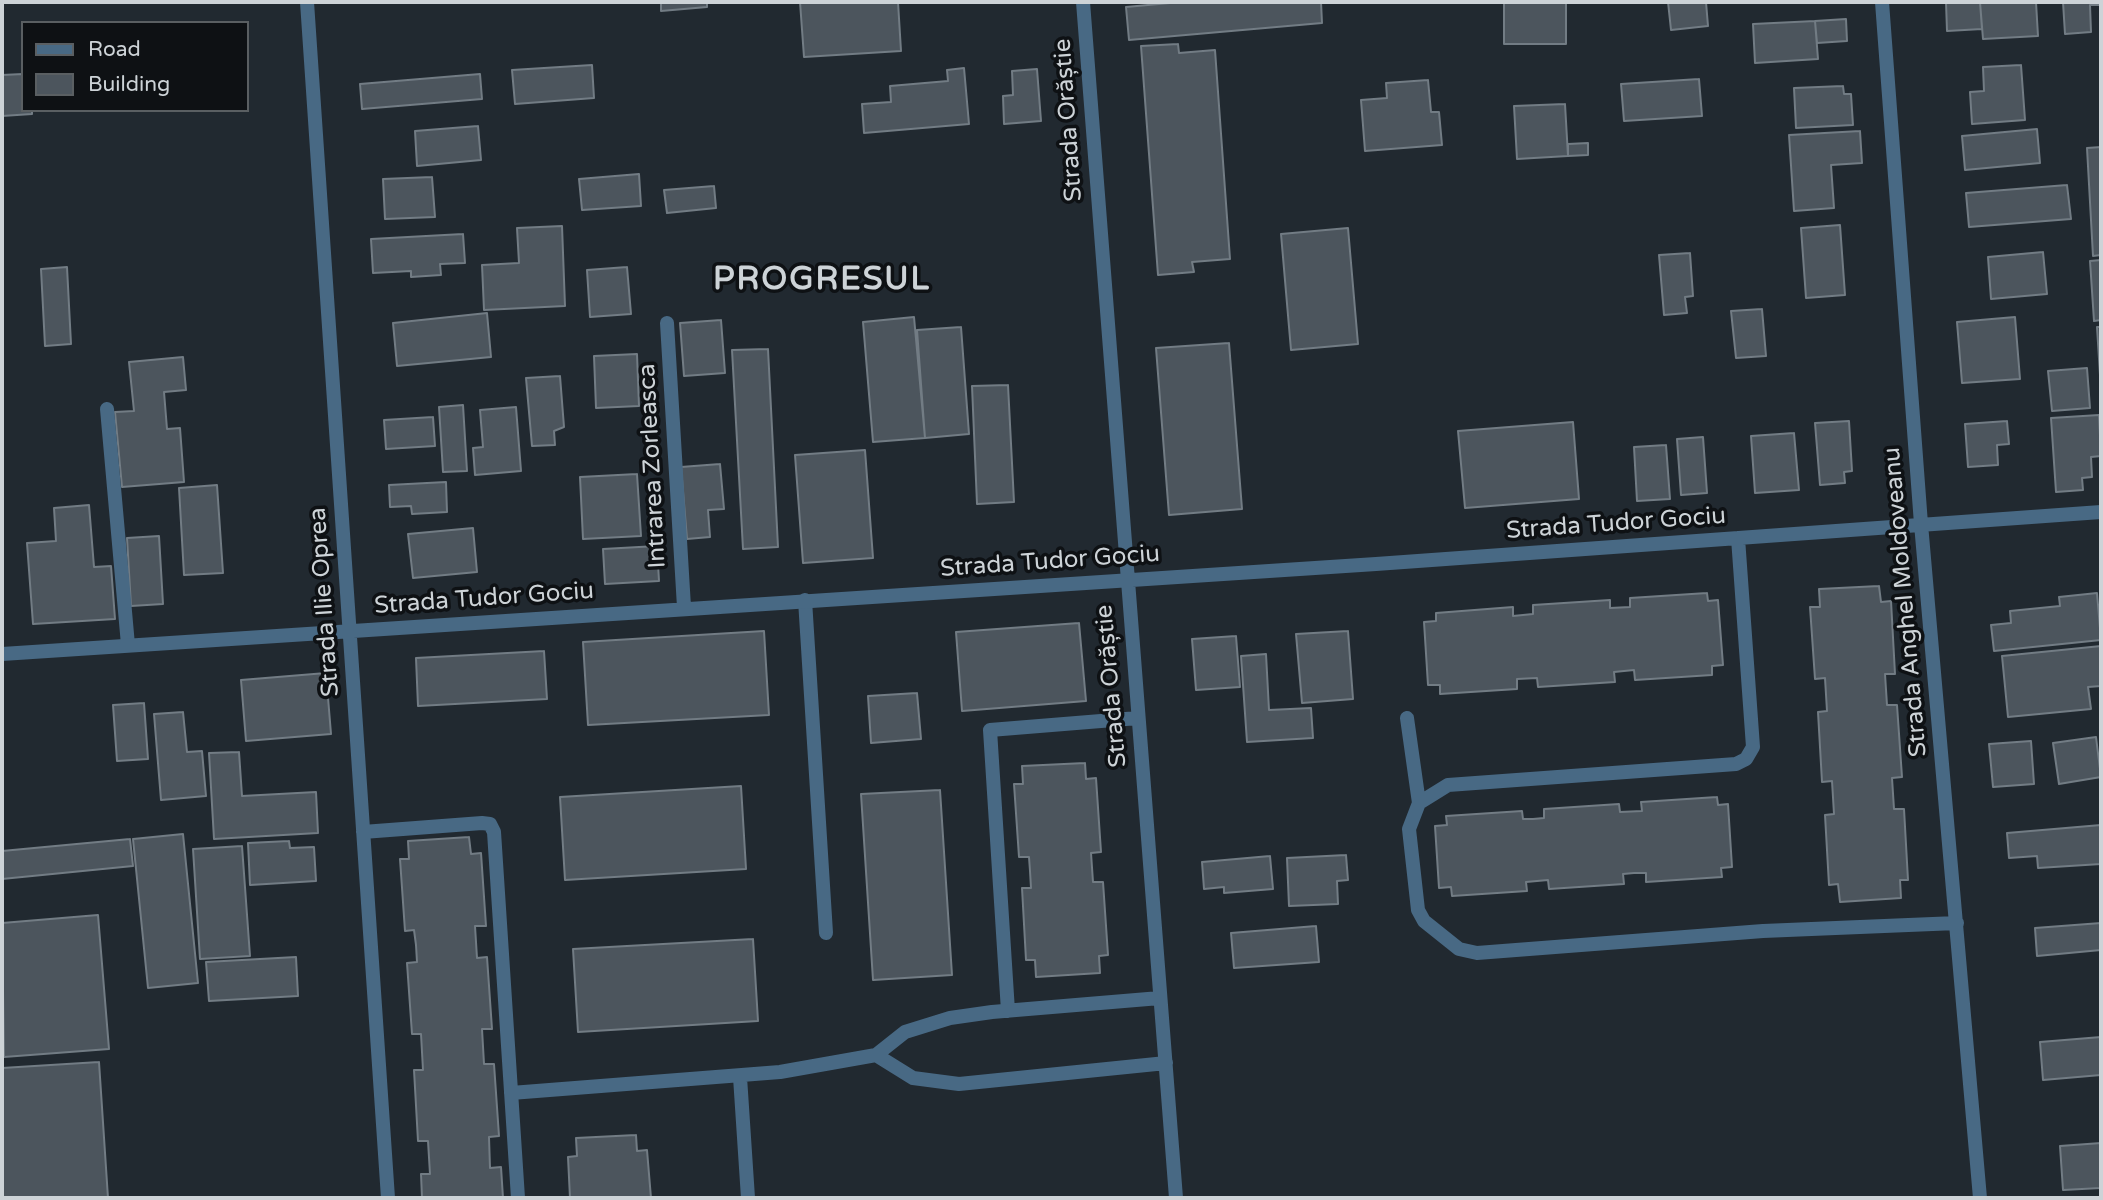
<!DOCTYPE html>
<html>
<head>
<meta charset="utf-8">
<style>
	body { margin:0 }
	#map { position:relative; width:2103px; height:1200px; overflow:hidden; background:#212930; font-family:"Varela Round",sans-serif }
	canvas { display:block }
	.frame { position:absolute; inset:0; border:4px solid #cdd3d7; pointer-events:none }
	.legend { position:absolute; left:21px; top:21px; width:228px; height:91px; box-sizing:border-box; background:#0e1114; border:2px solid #5a5f62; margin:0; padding:9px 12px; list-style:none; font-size:21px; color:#cdd3d7 }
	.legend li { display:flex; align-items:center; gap:14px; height:35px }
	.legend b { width:35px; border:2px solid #5a5f62 }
</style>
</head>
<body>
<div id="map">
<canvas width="2103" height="1200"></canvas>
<div class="frame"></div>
<ul class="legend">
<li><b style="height:9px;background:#486984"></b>Road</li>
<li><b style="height:19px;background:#4c555d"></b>Building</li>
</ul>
</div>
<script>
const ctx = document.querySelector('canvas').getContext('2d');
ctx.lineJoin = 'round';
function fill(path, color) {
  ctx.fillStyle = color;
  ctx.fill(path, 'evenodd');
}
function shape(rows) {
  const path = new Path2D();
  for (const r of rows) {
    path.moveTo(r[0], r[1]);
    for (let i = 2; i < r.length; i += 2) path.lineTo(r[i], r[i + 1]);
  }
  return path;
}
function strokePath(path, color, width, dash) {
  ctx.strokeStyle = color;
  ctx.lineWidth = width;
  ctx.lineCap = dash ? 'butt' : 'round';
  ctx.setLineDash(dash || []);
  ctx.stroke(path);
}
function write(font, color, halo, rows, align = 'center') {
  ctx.font = font + ' "Varela Round",sans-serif';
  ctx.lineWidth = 7;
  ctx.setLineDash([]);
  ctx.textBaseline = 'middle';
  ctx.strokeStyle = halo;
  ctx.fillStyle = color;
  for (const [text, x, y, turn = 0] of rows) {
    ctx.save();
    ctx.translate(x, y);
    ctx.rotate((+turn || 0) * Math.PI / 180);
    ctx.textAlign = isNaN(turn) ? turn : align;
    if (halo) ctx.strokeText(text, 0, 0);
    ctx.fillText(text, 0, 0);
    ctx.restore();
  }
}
const building = shape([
	[661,2,707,2,707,7,661,11,661,2],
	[800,2,898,2,901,51,804,57,800,2],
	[1181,2,1321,2,1322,23,1129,40,1126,7,1181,2],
	[1504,2,1566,2,1566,44,1504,44,1504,2],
	[1668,2,1706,2,1708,26,1671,30,1668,2],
	[1946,2,1980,2,1982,29,1947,31,1946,2],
	[1980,2,2036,2,2038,36,1983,39,1980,2],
	[2063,2,2101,2,2101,5,2090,5,2091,32,2065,34,2063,2],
	[1846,19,1847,41,1817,43,1815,21,1846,19],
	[1815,21,1818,59,1755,63,1753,24,1815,21],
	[1178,44,1179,53,1215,50,1230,259,1192,262,1194,272,1158,275,1141,46,1178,44],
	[592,65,594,98,515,104,512,70,592,65],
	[2021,65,2025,120,1972,124,1970,92,1984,91,1983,67,2021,65],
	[964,68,969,124,864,133,862,104,891,102,890,86,948,81,947,70,964,68],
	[1037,69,1041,121,1004,124,1003,96,1013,95,1012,71,1037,69],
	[23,74,23,110,32,110,32,114,2,116,2,75,23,74],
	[480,74,482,99,362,109,360,84,480,74],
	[1699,79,1702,116,1624,121,1621,84,1699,79],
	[1428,80,1431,112,1439,112,1442,145,1365,151,1361,100,1387,98,1386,83,1428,80],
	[1843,86,1844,94,1851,94,1853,125,1796,128,1794,88,1843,86],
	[1565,104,1568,156,1517,159,1514,106,1565,104],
	[478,126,481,160,417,166,415,131,478,126],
	[2037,129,2040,163,1965,170,1962,136,2037,129],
	[1860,131,1862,163,1831,165,1834,208,1794,211,1789,135,1860,131],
	[1588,143,1588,155,1568,156,1568,144,1588,143],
	[2101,147,2101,255,2093,256,2087,148,2101,147],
	[639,174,641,206,582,210,579,179,639,174],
	[432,177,435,217,385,219,383,179,432,177],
	[2067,185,2071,219,1969,227,1966,193,2067,185],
	[714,186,716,208,667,213,664,190,714,186],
	[1840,225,1845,295,1806,298,1801,228,1840,225],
	[562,226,565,306,484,310,482,265,519,263,517,228,562,226],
	[1348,228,1358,344,1291,350,1281,234,1348,228],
	[463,234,465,263,440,264,441,275,411,277,411,271,373,273,371,239,463,234],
	[2043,252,2047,294,1991,299,1988,257,2043,252],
	[1690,253,1693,296,1685,297,1687,313,1664,315,1659,255,1690,253],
	[2101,260,2101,320,2094,321,2090,261,2101,260],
	[67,267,71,344,45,346,41,269,67,267],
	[627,267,631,314,590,317,587,270,627,267],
	[1762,309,1766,356,1736,358,1731,311,1762,309],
	[487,313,491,357,397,366,393,323,487,313],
	[914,317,925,438,873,442,863,322,914,317],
	[2015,317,2020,379,1962,383,1957,322,2015,317],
	[721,320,725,373,684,376,680,323,721,320],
	[961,327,969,434,925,438,917,330,961,327],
	[2097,327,2101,327,2101,391,2097,327],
	[1229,343,1242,509,1169,515,1156,348,1229,343],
	[768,349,778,547,743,549,732,350,768,349],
	[637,354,639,406,596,408,594,356,637,354],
	[183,357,186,390,164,392,167,429,180,428,184,482,122,487,115,412,134,411,129,362,183,357],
	[2087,368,2090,408,2052,411,2048,371,2087,368],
	[560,376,564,427,554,431,555,445,532,446,526,378,560,376],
	[1008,385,1014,502,977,504,972,386,1008,385],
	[463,405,467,471,443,472,439,407,463,405],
	[516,407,521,471,475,475,473,448,483,447,480,410,516,407],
	[2099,415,2101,456,2091,457,2092,477,2082,478,2083,490,2056,492,2051,418,2099,415],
	[433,417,435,446,386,449,384,420,433,417],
	[1849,421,1852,471,1844,472,1845,483,1820,485,1815,423,1849,421],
	[2007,421,2009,444,1997,445,1998,465,1968,467,1965,424,2007,421],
	[1573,422,1579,499,1465,508,1458,431,1573,422],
	[1794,433,1799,490,1755,493,1751,436,1794,433],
	[1703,437,1707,493,1681,495,1677,439,1703,437],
	[1666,445,1670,499,1637,501,1634,447,1666,445],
	[865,450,873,558,803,563,795,455,865,450],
	[720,464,724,509,708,510,710,537,687,539,681,467,720,464],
	[637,474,641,536,583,539,580,477,637,474],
	[446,482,447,512,412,514,411,506,390,507,389,485,446,482],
	[217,485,223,573,184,575,179,488,217,485],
	[89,505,94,567,111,566,115,619,33,624,27,543,56,541,54,508,89,505],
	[473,528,477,572,413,578,408,534,473,528],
	[159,536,163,604,131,606,127,538,159,536],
	[657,546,659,581,605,584,603,549,657,546],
	[1879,586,1881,602,1891,601,1895,674,1885,674,1887,705,1897,705,1902,777,1892,778,1894,809,1904,809,1908,880,1900,880,1901,898,1840,902,1838,884,1829,885,1825,815,1834,814,1832,781,1822,782,1818,712,1827,711,1825,678,1815,679,1810,607,1820,607,1819,589,1879,586],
	[1707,593,1708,601,1718,600,1723,665,1712,666,1712,675,1635,680,1634,670,1614,672,1615,682,1538,687,1537,678,1517,679,1517,689,1440,694,1440,685,1428,685,1424,622,1436,621,1436,613,1513,607,1513,616,1533,614,1533,605,1610,600,1610,608,1630,607,1630,598,1707,593],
	[2097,593,2101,640,1994,651,1991,625,2011,623,2010,611,2060,606,2059,597,2097,593],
	[1079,623,1086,701,962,711,956,632,1079,623],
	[764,631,769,715,588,725,583,642,764,631],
	[1348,631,1353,699,1302,703,1296,634,1348,631],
	[1236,636,1240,687,1196,690,1192,639,1236,636],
	[2101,646,2101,686,2088,687,2091,709,2008,717,2002,656,2101,646],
	[544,651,547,699,418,706,416,658,544,651],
	[1266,654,1269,710,1311,708,1313,738,1247,742,1241,656,1266,654],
	[326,673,331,734,246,741,241,680,326,673],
	[917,693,921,739,871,743,868,696,917,693],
	[144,703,148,759,117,761,113,705,144,703],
	[183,712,187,752,202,751,206,796,161,800,154,714,183,712],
	[2096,737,2101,777,2059,784,2053,743,2096,737],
	[2031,741,2034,784,1993,787,1989,744,2031,741],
	[239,752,242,796,316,792,318,833,214,839,209,753,239,752],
	[1085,763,1086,779,1096,778,1101,852,1091,853,1093,882,1103,882,1108,955,1099,956,1100,973,1036,977,1035,960,1026,960,1022,888,1031,888,1030,871,1029,857,1019,857,1014,784,1023,784,1022,766,1085,763],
	[741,786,746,869,565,880,560,797,741,786],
	[940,790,952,975,873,980,861,794,940,790],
	[1717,797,1718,805,1728,804,1732,867,1721,868,1722,877,1646,882,1646,873,1634,873,1623,874,1624,884,1549,889,1548,880,1526,882,1527,891,1452,896,1451,887,1439,888,1435,826,1447,825,1446,816,1522,811,1523,819,1533,819,1544,818,1544,809,1619,804,1620,812,1642,811,1641,802,1717,797],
	[2101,825,2101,864,2038,868,2037,856,2009,858,2007,833,2101,825],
	[183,834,198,983,148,988,133,839,183,834],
	[469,837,471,854,481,853,486,926,475,926,477,958,487,957,492,1029,482,1029,484,1064,494,1064,499,1136,489,1137,490,1168,501,1167,503,1198,422,1198,421,1174,430,1174,428,1141,418,1141,414,1070,423,1070,421,1034,412,1034,407,963,417,962,416,945,414,930,405,931,400,859,409,859,408,841,469,837],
	[130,839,133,866,2,879,2,851,130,839],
	[289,841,290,848,314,847,316,881,250,885,248,843,289,841],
	[242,846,250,956,200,959,193,849,242,846],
	[1346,855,1348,880,1337,881,1338,904,1289,906,1287,858,1346,855],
	[1270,856,1273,889,1224,893,1224,887,1204,889,1202,862,1270,856],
	[98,915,109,1049,4,1057,2,923,98,915],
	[2101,923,2101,950,2037,956,2035,928,2101,923],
	[1316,926,1319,962,1234,968,1231,933,1316,926],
	[753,939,758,1021,578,1032,573,949,753,939],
	[296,957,298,996,209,1001,206,962,296,957],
	[2101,1037,2101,1075,2043,1080,2040,1042,2101,1037],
	[99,1062,108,1198,2,1198,2,1068,99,1062],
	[636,1135,637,1151,647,1150,651,1198,570,1198,568,1157,577,1156,576,1138,636,1135],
	[2101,1143,2101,1188,2063,1190,2060,1146,2101,1143]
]);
fill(building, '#4c555d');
strokePath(building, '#727c84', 2);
strokePath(shape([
	[107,409,128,645],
	[805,600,826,933]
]), '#486984', 14);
strokePath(shape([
	[307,2,388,1198],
	[1083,2,1176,1198],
	[1882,2,1921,524,1980,1198],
	[667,323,684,607],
	[1738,538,1753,747,1746,759,1736,764,1448,785,1419,803,1409,829,1418,910,1424,921,1459,949,1477,953,1763,931,1957,923],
	[2,654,1376,564,2101,512],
	[1407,718,1419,803],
	[363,832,482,823,490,824,494,832,518,1198],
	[1008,1011,990,730,1138,718],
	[876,1055,913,1078,959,1084,1166,1063],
	[740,1077,748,1198],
	[511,1093,780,1072,876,1055,905,1032,950,1018,992,1012,1160,998]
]), '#486984', 14);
write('24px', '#cdd3d7', '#0e1114', [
	["Strada Orăștie",1069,120,-94],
	["Intrarea Zorleasca",653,466,-93],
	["Strada Tudor Gociu",1616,524,-4],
	["Strada Tudor Gociu",1050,562,-4],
	["Strada Tudor Gociu",484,599,-4],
	["Strada Ilie Oprea",325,602,-94],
	["Strada Anghel Moldoveanu",1906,602,-95],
	["Strada Orăștie",1112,686,-95]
]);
ctx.letterSpacing = '2px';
write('bold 32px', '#cdd3d7', '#0e1114', [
	["PROGRESUL",822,281]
]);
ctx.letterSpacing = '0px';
</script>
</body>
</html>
